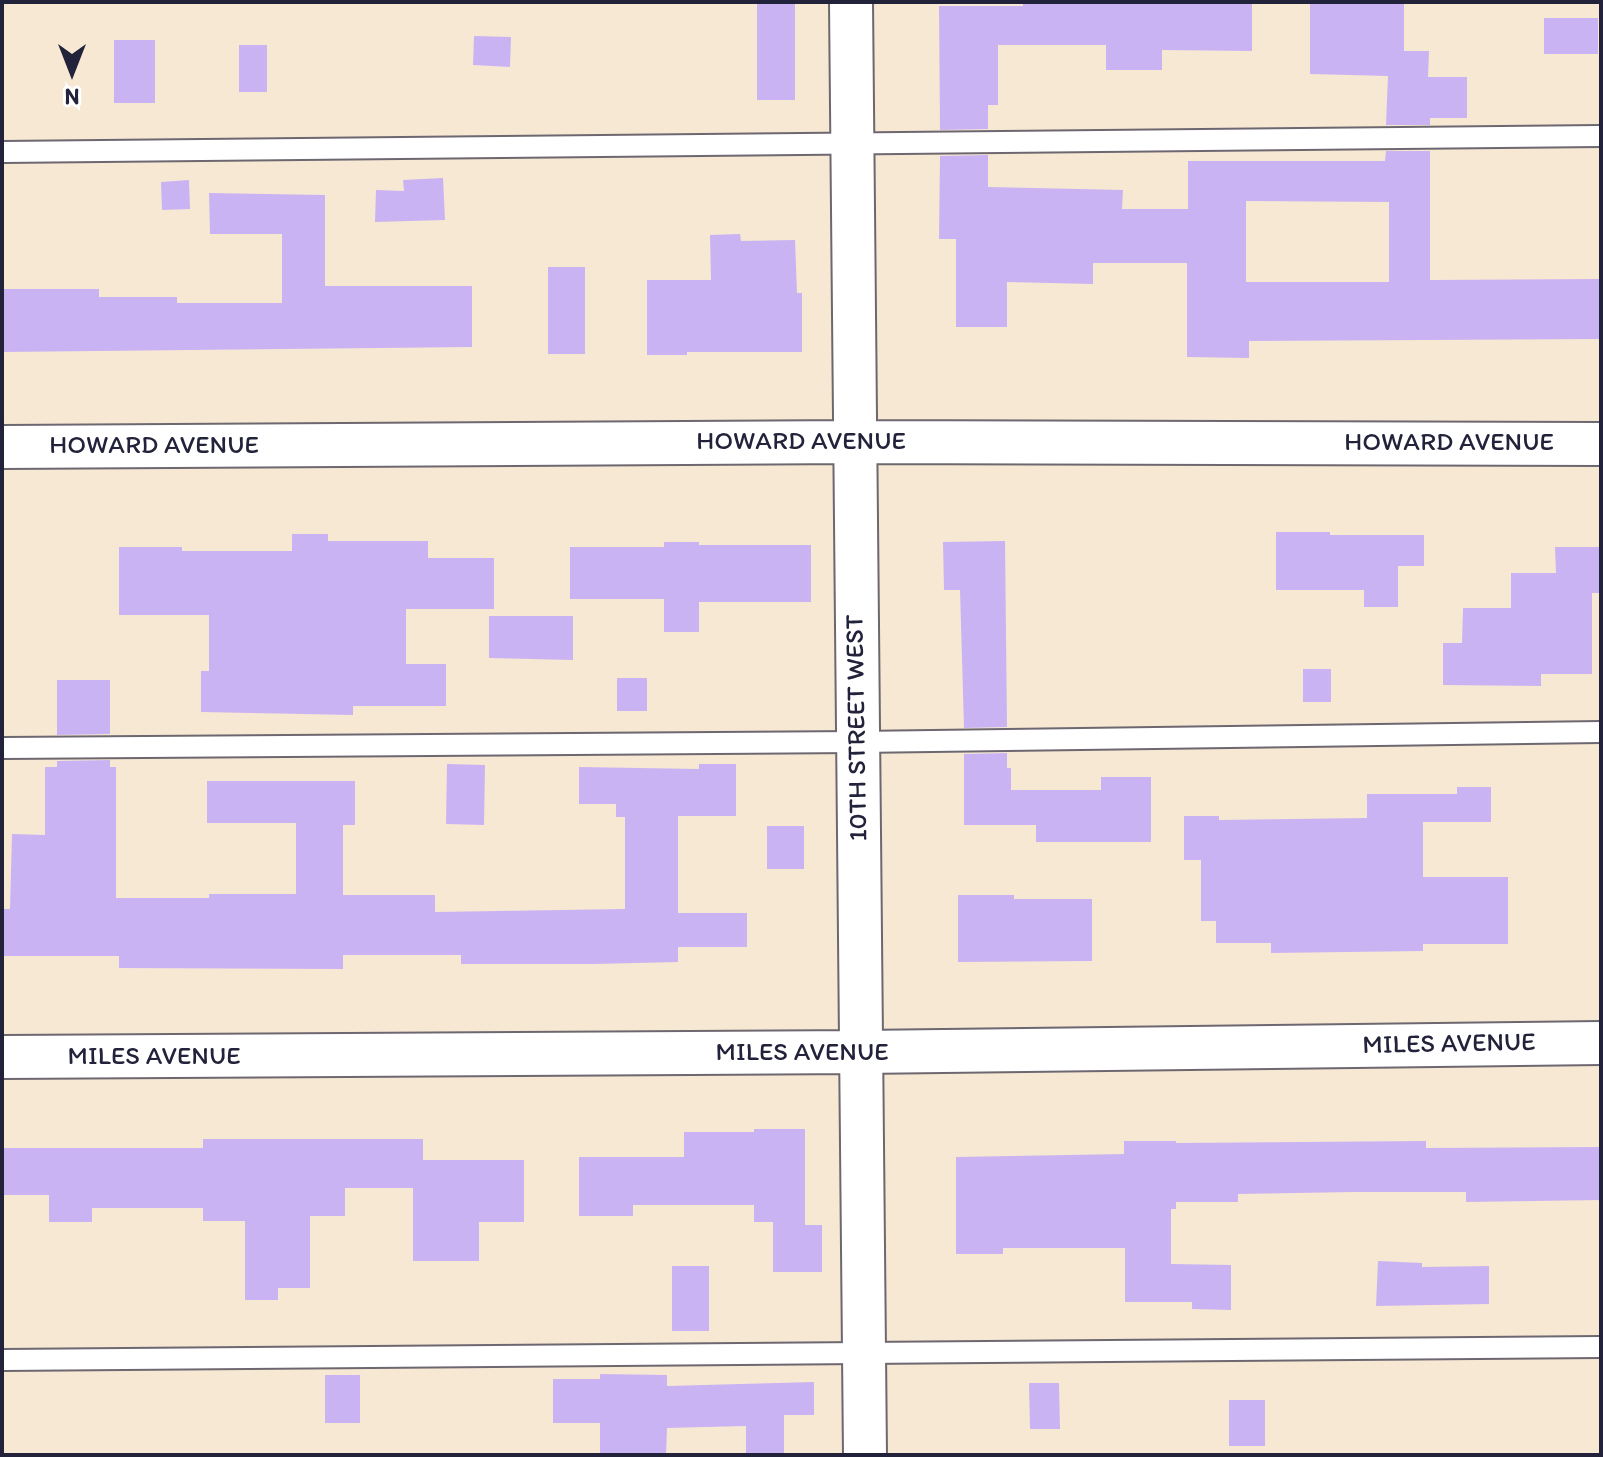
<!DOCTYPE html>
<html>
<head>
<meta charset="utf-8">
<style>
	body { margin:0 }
	#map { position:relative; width:1603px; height:1457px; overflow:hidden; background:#f7e8d3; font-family:Itim,sans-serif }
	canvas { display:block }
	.frame { position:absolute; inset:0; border:4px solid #22223b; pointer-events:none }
	.north { position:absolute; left:32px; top:32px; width:80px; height:80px; -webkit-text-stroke:6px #fff; paint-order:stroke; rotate:180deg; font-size:22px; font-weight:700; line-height:32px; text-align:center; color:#22223b }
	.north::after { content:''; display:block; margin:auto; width:28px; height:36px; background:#22223b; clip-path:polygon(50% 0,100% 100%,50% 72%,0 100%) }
</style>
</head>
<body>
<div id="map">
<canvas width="1603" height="1457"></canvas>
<div class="frame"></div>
<div class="north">N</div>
</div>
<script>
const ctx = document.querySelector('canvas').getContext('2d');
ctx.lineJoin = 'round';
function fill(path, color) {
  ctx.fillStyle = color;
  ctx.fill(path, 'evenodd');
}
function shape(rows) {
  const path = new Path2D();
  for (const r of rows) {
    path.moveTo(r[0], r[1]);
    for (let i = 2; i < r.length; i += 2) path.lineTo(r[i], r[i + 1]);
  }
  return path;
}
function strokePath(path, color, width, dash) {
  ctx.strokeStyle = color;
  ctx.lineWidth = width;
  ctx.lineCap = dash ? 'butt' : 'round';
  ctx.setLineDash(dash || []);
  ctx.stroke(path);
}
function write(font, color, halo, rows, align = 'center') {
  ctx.font = font + ' Itim,sans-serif';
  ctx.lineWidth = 7;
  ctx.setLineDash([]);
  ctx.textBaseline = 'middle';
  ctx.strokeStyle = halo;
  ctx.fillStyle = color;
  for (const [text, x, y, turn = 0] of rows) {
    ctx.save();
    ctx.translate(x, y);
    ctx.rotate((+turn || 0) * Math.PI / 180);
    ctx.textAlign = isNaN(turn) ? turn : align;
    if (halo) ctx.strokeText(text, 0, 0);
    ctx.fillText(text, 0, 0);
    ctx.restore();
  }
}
fill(shape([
	[757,2,795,2,795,100,757,100],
	[1023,2,1252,2,1252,51,1162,50,1162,70,1106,70,1106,45,998,45,998,105,988,105,988,129,940,130,939,6,1023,6],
	[1310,2,1404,2,1404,51,1429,51,1428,77,1467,77,1467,118,1430,118,1430,125,1386,125,1388,76,1310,74],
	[1544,18,1598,18,1598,54,1544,54],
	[474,36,511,37,510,67,473,65],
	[114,40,155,40,155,103,114,103],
	[239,45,267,45,267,92,239,92],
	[1386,151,1430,151,1430,280,1601,279,1601,339,1249,341,1249,358,1187,357,1187,263,1093,263,1093,284,1007,282,1007,327,956,327,956,239,939,239,940,156,988,155,988,187,1123,190,1122,209,1188,209,1188,161,1385,161],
	[1246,201,1389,202,1389,282,1246,282],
	[443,178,445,220,375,222,376,190,404,191,403,180],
	[189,180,190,209,162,210,161,182],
	[209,193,325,195,325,286,472,286,472,347,2,352,2,289,99,289,99,297,177,297,177,303,282,303,282,234,210,234],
	[740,234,741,241,795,240,797,293,802,293,802,352,687,352,687,355,647,355,647,280,711,280,710,235],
	[548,267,585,267,585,354,548,354],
	[1276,532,1330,532,1330,535,1424,535,1424,566,1398,566,1398,607,1364,607,1364,590,1276,590],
	[292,534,328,534,328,541,428,541,428,558,494,558,494,609,406,609,406,664,446,664,446,706,353,706,353,715,201,712,201,671,209,671,209,615,119,615,119,547,182,547,182,551,292,551],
	[1005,541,1007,727,964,728,960,590,944,590,943,542],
	[664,542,699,542,699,545,811,545,811,602,699,602,699,632,664,632,664,599,570,599,570,547,664,547],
	[1555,547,1601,547,1601,593,1592,593,1592,674,1541,674,1541,686,1443,685,1443,643,1462,643,1463,608,1511,608,1511,573,1556,573],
	[489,616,573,616,573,660,489,658],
	[1303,669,1331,669,1331,702,1303,702],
	[617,678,647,678,647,711,617,711],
	[57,680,110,680,110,734,57,735],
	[1007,753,1007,768,1011,768,1011,790,1101,790,1101,777,1151,777,1151,842,1036,842,1036,825,964,825,964,754],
	[110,760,110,767,116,767,116,898,209,898,209,894,296,894,296,823,207,823,207,781,355,781,355,825,343,825,343,895,435,895,435,912,625,909,625,817,616,817,616,804,579,804,579,767,699,769,699,764,736,764,736,816,678,816,678,913,747,913,747,947,678,947,678,962,594,964,461,964,461,955,343,955,343,969,119,968,119,956,2,956,2,909,10,909,12,834,45,835,45,767,57,767,57,761],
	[447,764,485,765,484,825,446,824],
	[1457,787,1491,787,1491,822,1423,822,1423,877,1508,877,1508,944,1423,944,1423,951,1271,953,1271,943,1216,943,1216,921,1201,921,1201,860,1184,860,1184,816,1219,816,1219,820,1367,818,1367,794,1457,794],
	[767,826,804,826,804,869,767,869],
	[958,895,1014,895,1014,899,1092,899,1092,961,958,962],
	[754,1129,805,1129,805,1225,822,1225,822,1272,773,1272,773,1222,754,1222,754,1205,633,1205,633,1216,579,1216,579,1157,684,1157,684,1132,754,1132],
	[203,1139,423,1139,423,1160,524,1160,524,1222,479,1222,479,1261,413,1261,413,1188,345,1188,345,1216,310,1216,310,1288,278,1288,278,1300,245,1300,245,1221,203,1221,203,1208,92,1208,92,1222,49,1222,49,1195,2,1195,2,1148,203,1148],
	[1124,1141,1176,1141,1176,1143,1426,1141,1426,1148,1601,1147,1601,1200,1466,1202,1466,1192,1354,1192,1238,1194,1238,1202,1176,1202,1176,1209,1171,1209,1171,1264,1231,1265,1231,1310,1192,1309,1192,1302,1125,1302,1125,1248,1003,1248,1003,1254,956,1254,956,1157,1124,1154],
	[1378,1261,1422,1263,1422,1267,1489,1266,1489,1304,1376,1306],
	[672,1266,709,1266,709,1331,672,1331],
	[600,1374,667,1375,667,1386,814,1382,814,1415,784,1415,784,1455,746,1455,746,1426,667,1428,666,1455,600,1455,600,1423,553,1423,553,1379,600,1379],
	[325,1375,360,1375,360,1423,325,1423],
	[1029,1383,1059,1383,1060,1429,1030,1429],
	[1229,1400,1265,1400,1265,1446,1229,1446]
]), '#cab3f3');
const service = shape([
	[2,152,1601,136],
	[2,748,858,742,1601,732],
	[2,1360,1601,1347]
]);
const minor = shape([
	[851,2,865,1455],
	[2,447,855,442,1601,444],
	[2,1057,861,1052,1601,1043]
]);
strokePath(service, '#6d6770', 24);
strokePath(minor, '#6d6770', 46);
strokePath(service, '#fff', 20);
strokePath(minor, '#fff', 42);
write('26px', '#22223b', '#fff', [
	["HOWARD AVENUE",801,442],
	["HOWARD AVENUE",1449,443],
	["HOWARD AVENUE",154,446],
	["10TH STREET WEST",858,728,-91],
	["MILES AVENUE",1449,1045,-1],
	["MILES AVENUE",802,1053],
	["MILES AVENUE",154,1057]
]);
</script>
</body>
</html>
